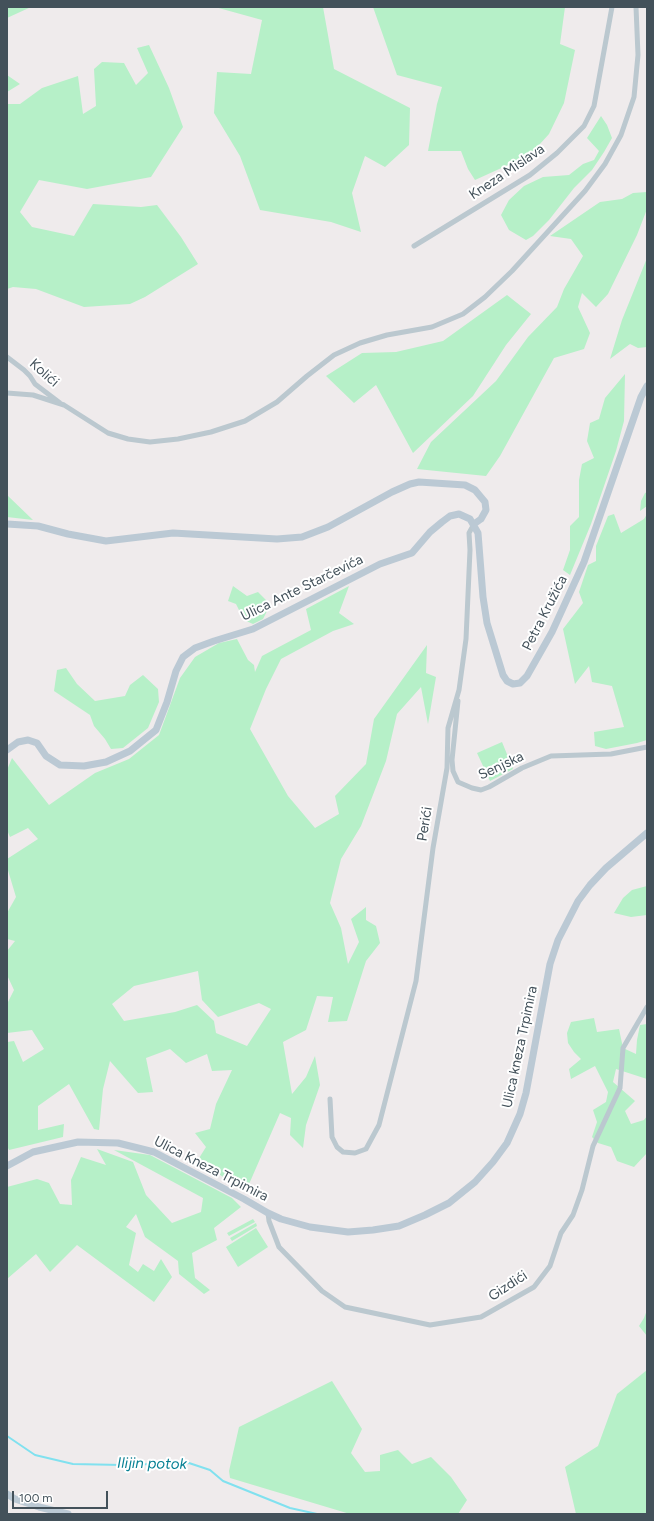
<!DOCTYPE html>
<html>
<head>
<meta charset="utf-8">
<style>
	body { margin:0 }
	#map { position:relative; width:654px; height:1521px; overflow:hidden; background:#efebec; font-family:Figtree,sans-serif }
	canvas { display:block }
	.frame { position:absolute; inset:0; border:8px solid #43515a; pointer-events:none }
	.scale { position:absolute; left:12px; top:1491px; width:96px; height:18px; box-sizing:border-box; border:2px solid #43515a; border-top:0; padding-left:5px; font-size:12px; line-height:14px; white-space:nowrap; color:#43515a; -webkit-text-stroke:3px #fff; paint-order:stroke }
</style>
</head>
<body>
<div id="map">
<canvas width="654" height="1521"></canvas>
<div class="frame"></div>
<div class="scale">100 m</div>
</div>
<script>
const ctx = document.querySelector('canvas').getContext('2d');
ctx.lineJoin = 'round';
function fill(path, color) {
  ctx.fillStyle = color;
  ctx.fill(path, 'evenodd');
}
function shape(rows) {
  const path = new Path2D();
  for (const r of rows) {
    path.moveTo(r[0], r[1]);
    for (let i = 2; i < r.length; i += 2) path.lineTo(r[i], r[i + 1]);
  }
  return path;
}
function strokePath(path, color, width, dash) {
  ctx.strokeStyle = color;
  ctx.lineWidth = width;
  ctx.lineCap = dash ? 'butt' : 'round';
  ctx.setLineDash(dash || []);
  ctx.stroke(path);
}
function write(font, color, halo, rows, align = 'center') {
  ctx.font = font + ' Figtree,sans-serif';
  ctx.lineWidth = 4;
  ctx.setLineDash([]);
  ctx.textBaseline = 'middle';
  ctx.strokeStyle = halo;
  ctx.fillStyle = color;
  for (const [text, x, y, turn = 0] of rows) {
    ctx.save();
    ctx.translate(x, y);
    ctx.rotate((+turn || 0) * Math.PI / 180);
    ctx.textAlign = isNaN(turn) ? turn : align;
    if (halo) ctx.strokeText(text, 0, 0);
    ctx.fillText(text, 0, 0);
    ctx.restore();
  }
}
fill(shape([
	[7,7,31,7,7,18],
	[215,7,323,7,334,69,410,108,409,145,385,167,365,156,352,193,361,232,331,222,260,210,240,156,214,113,217,72,251,74,262,20],
	[373,7,565,7,560,44,575,50,564,103,549,134,530,155,475,180,468,169,461,151,428,151,437,104,442,87,397,75],
	[149,45,169,88,183,127,151,177,87,189,39,180,20,212,32,227,74,236,93,204,141,207,157,205,181,237,198,264,145,297,130,304,84,307,36,289,13,287,7,289,7,104,20,104,42,88,78,76,83,114,96,106,94,69,102,62,124,63,136,85,148,73,137,48],
	[7,75,20,84,7,92],
	[601,116,607,125,612,138,604,152,592,170,574,188,549,220,533,236,526,240,509,230,501,215,509,200,524,186,543,177,569,175,583,164,594,160,599,151,587,138],
	[647,192,647,209,637,235,608,294,596,307,582,293,578,307,590,333,584,349,554,358,500,456,486,476,417,469,431,442,496,381,528,337,557,307,564,289,583,256,571,239,550,236,600,202,622,199,633,193],
	[647,258,647,347,638,348,630,344,610,359,622,320],
	[507,295,531,314,506,345,473,396,413,453,376,385,354,403,326,376,362,353,396,352,443,341],
	[625,374,624,421,616,451,591,524,570,575,563,570,570,550,570,526,579,517,579,480,582,464,594,458,587,441,590,423,599,419,605,398],
	[647,492,647,506,640,511,641,501,645,493],
	[7,495,33,520,7,517],
	[614,514,621,533,644,519,647,514,647,740,637,743,606,749,595,746,594,732,624,727,612,686,592,682,589,666,575,684,563,629,583,603,579,592,588,565,596,561,596,546,608,516],
	[233,586,247,596,258,592,267,601,268,609,263,619,253,624,244,620,236,604,228,601],
	[349,586,339,613,354,624,333,631,281,659,266,689,250,729,288,796,315,828,339,814,335,796,366,764,374,719,427,645,426,673,436,677,428,724,421,687,397,714,386,761,361,826,341,859,330,903,341,928,348,964,359,942,351,919,366,907,366,920,376,926,380,943,366,961,347,1021,328,1022,333,997,317,996,306,1030,283,1042,292,1094,306,1077,315,1056,320,1085,306,1125,303,1148,290,1135,291,1118,280,1113,246,1191,212,1170,196,1163,206,1147,195,1133,210,1129,216,1104,232,1070,212,1071,207,1054,186,1063,170,1049,146,1058,153,1092,138,1093,110,1061,103,1089,99,1130,94,1129,69,1084,38,1106,38,1130,64,1124,63,1137,9,1150,7,1146,7,1042,14,1041,23,1062,44,1049,32,1030,7,1033,7,1004,14,990,7,975,7,951,15,941,7,939,7,913,16,897,7,867,7,859,38,839,28,828,10,837,7,830,7,770,12,758,49,805,95,773,129,759,159,735,180,678,195,657,219,643,237,639,248,660,254,665,255,672,262,656,311,630,306,609],
	[198,971,202,1000,218,1017,259,1003,271,1009,247,1046,216,1033,214,1021,197,1005,175,1012,124,1021,112,1004,134,986],
	[66,668,77,684,95,701,125,696,130,685,143,675,158,689,159,702,148,728,123,748,111,749,105,739,94,726,90,715,54,691,57,670],
	[502,742,513,769,490,781,477,753],
	[647,886,647,915,631,917,614,913,623,898,632,890],
	[594,1018,597,1032,619,1029,623,1048,636,1054,637,1040,640,1025,647,1024,647,1079,616,1069,613,1082,635,1101,625,1111,631,1124,644,1120,647,1116,647,1153,634,1167,617,1161,611,1147,598,1143,592,1137,597,1122,593,1110,606,1102,608,1092,595,1066,571,1079,569,1069,581,1059,574,1052,568,1043,567,1033,571,1022],
	[97,1149,133,1162,146,1195,172,1223,201,1212,203,1198,114,1150,150,1155,232,1198,241,1207,214,1228,217,1240,192,1253,195,1278,210,1290,204,1294,179,1274,178,1261,145,1237,136,1214,126,1227,136,1233,129,1265,138,1272,143,1264,154,1271,161,1259,172,1277,154,1302,77,1245,50,1272,36,1254,7,1279,7,1187,37,1179,49,1183,60,1204,72,1205,71,1180,81,1157,106,1165],
	[253,1219,255,1222,229,1236,227,1233],
	[256,1223,257,1226,232,1241,230,1238],
	[256,1228,268,1247,238,1267,226,1247],
	[647,1310,647,1336,639,1326,644,1318],
	[647,1370,647,1514,576,1514,565,1467,598,1446,617,1394],
	[332,1381,362,1429,351,1453,365,1472,380,1471,380,1455,398,1450,412,1464,431,1457,451,1477,467,1500,458,1514,350,1514,230,1478,229,1471,239,1427]
]), '#b6f0c8');
strokePath(shape([
	[7,1436,35,1455,73,1464,122,1465,189,1463,210,1470,223,1481,290,1508,317,1514]
]), '#81e1ef', 2);
strokePath(shape([
	[414,246,530,175,557,153,584,126,594,106,612,7],
	[7,357,24,370,30,376,35,384,60,403],
	[7,393,33,395,64,405,108,433,128,439,150,442,178,439,211,432,245,421,277,402,307,376,334,355,360,343,387,335,432,327,463,314,485,297,512,271,585,191,605,164,621,135,634,97,638,55,636,7],
	[458,701,452,760,453,771,458,782,472,788,481,790,489,787,522,768,551,756,611,754,647,747],
	[330,1099,332,1137,337,1147,343,1152,355,1153,366,1149,379,1125,416,981,433,848,447,768,448,728,459,690,466,639,470,550,469,533,474,524],
	[268,1213,269,1221,279,1247,322,1291,345,1307,430,1325,481,1317,534,1287,550,1266,561,1233,573,1215,582,1190,593,1146,620,1088,623,1048,647,1007]
]), '#bbc8cf', 5);
strokePath(shape([
	[7,524,38,526,68,534,106,541,173,533,277,539,302,537,328,527,392,492,410,484,419,482,465,485,475,490,485,502,486,510,481,519,474,524],
	[7,750,18,742,28,740,37,743,46,756,60,765,84,766,106,762,130,751,156,730,167,702,176,671,183,657,195,648,214,641,253,629,380,564,412,553,430,532,442,522,450,516,459,514,470,519,478,533,483,597,487,623,503,675,507,681,513,684,520,683,527,676,552,632,584,562,641,397,647,386],
	[7,1166,33,1152,78,1142,118,1143,154,1152,244,1199,268,1213,281,1219,310,1227,348,1232,373,1230,399,1226,425,1215,449,1203,475,1182,493,1162,507,1143,520,1114,526,1093,550,964,558,940,578,901,590,885,606,868,647,833],
	[7,1494,15,1499,39,1507,68,1514]
]), '#bbc9d4', 7);
write('14px', '#43515a', '#fff', [
	["Kneza Mislava",507,172,-34],
	["Kolići",44,373,42],
	["Ulica Ante Starčevića",302,588,-26],
	["Petra Kružića",545,613,-63],
	["Senjska",501,766,-25],
	["Perići",425,824,-81],
	["Ulica kneza Trpimira",520,1047,-78],
	["Ulica Kneza Trpimira",211,1169,27],
	["Gizdići",508,1286,-33]
]);
write('italic 15px', '#078194', '#fff', [
	["Ilijin potok",152,1464,1]
]);
</script>
</body>
</html>
